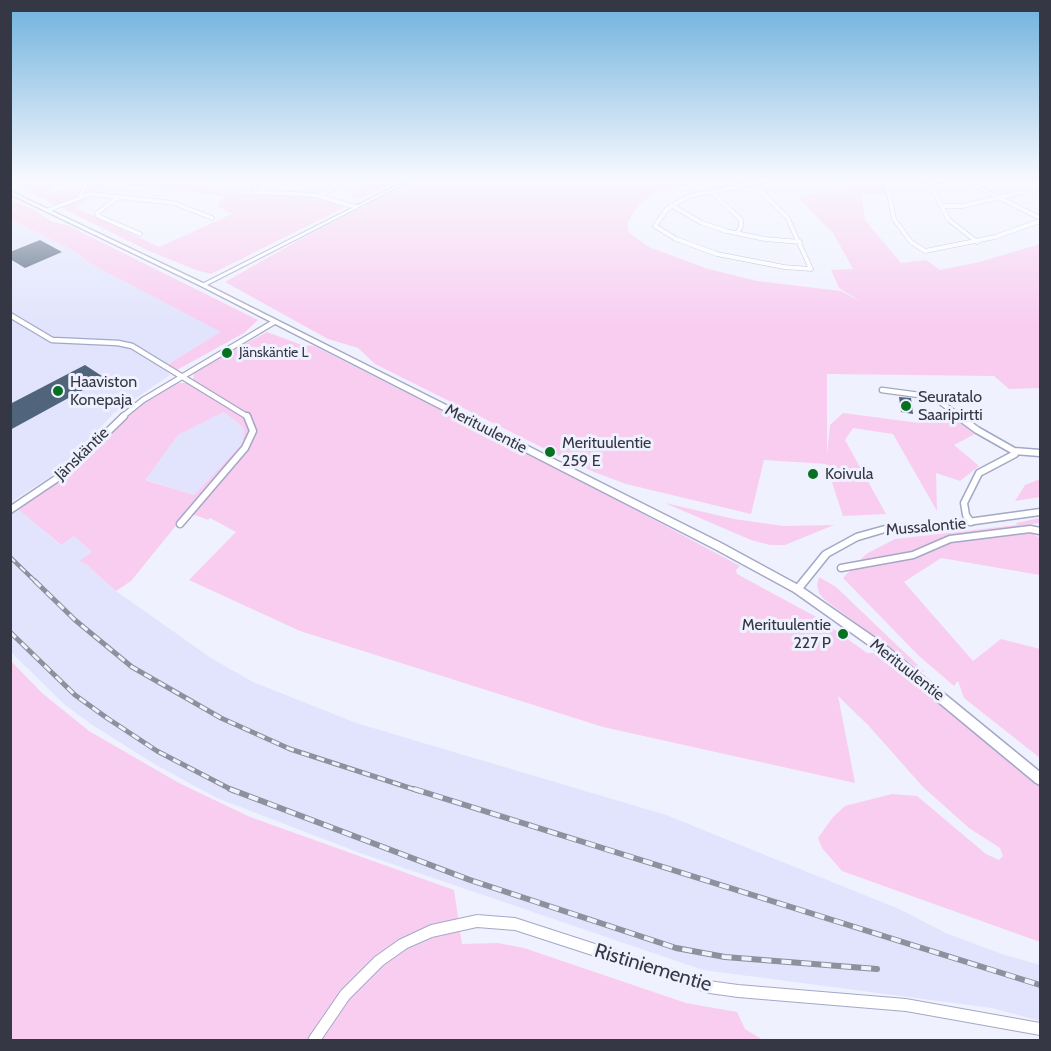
<!DOCTYPE html>
<html>
<head>
<meta charset="utf-8">
<style>
	body { margin:0 }
	#map { position:relative; width:1051px; height:1051px; overflow:hidden; background:#eff1fe; font-family:Cabin,sans-serif }
	canvas { display:block }
	.frame { position:absolute; inset:0; border:12px solid #353744; pointer-events:none }
</style>
</head>
<body>
<div id="map">
<canvas width="1051" height="1051"></canvas>
<div class="frame"></div>
</div>
<script>
const ctx = document.querySelector('canvas').getContext('2d');
ctx.lineJoin = 'round';
function fill(path, color) {
  ctx.fillStyle = color;
  ctx.fill(path, 'evenodd');
}
function shape(rows) {
  const path = new Path2D();
  for (const r of rows) {
    path.moveTo(r[0], r[1]);
    for (let i = 2; i < r.length; i += 2) path.lineTo(r[i], r[i + 1]);
  }
  return path;
}
function strokePath(path, color, width, dash) {
  ctx.strokeStyle = color;
  ctx.lineWidth = width;
  ctx.lineCap = dash ? 'butt' : 'round';
  ctx.setLineDash(dash || []);
  ctx.stroke(path);
}
function write(font, color, halo, rows, align = 'center') {
  ctx.font = font + ' Cabin,sans-serif';
  ctx.lineWidth = 6;
  ctx.setLineDash([]);
  ctx.textBaseline = 'middle';
  ctx.strokeStyle = halo;
  ctx.fillStyle = color;
  for (const [text, x, y, turn = 0] of rows) {
    ctx.save();
    ctx.translate(x, y);
    ctx.rotate((+turn || 0) * Math.PI / 180);
    ctx.textAlign = isNaN(turn) ? turn : align;
    if (halo) ctx.strokeText(text, 0, 0);
    ctx.fillText(text, 0, 0);
    ctx.restore();
  }
}
fill(shape([
	[10,220,72,250,93,265,222,332,162,367,170,375,114,413,59,471,11,502,60,545,74,536,92,552,80,561,86,564,116,591,211,658,253,682,356,723,666,815,899,909,948,934,1005,955,1040,965,1040,1021,992,1008,703,970,360,853,217,798,156,765,94,726,65,705,11,652],
	[224,412,243,427,244,434,242,444,194,495,144,479,178,435]
]), '#e1e4fc');
fill(shape([
	[10,179,58,179,50,191,89,185,96,179,172,179,202,183,205,186,238,193,314,197,345,207,211,274,196,270,149,251,11,183],
	[109,183,224,196,217,206,232,214,159,247,77,208],
	[377,179,400,179,357,201,352,197,352,191],
	[417,179,676,179,691,184,653,194,639,205,628,221,628,232,649,247,705,268,757,281,841,291,862,302,839,288,831,270,853,269,833,233,797,197,850,186,854,179,884,179,887,196,861,193,865,220,901,263,926,260,940,270,979,262,1040,244,1040,388,1009,389,994,376,827,374,827,454,830,425,843,413,919,423,950,414,975,434,954,445,979,466,960,481,936,473,937,511,893,434,853,428,845,440,886,514,843,516,826,464,764,460,751,514,626,484,594,472,551,452,375,364,358,348,328,339,225,282,299,240],
	[10,199,38,212,52,222,67,225,258,320,244,333,177,370,168,364,221,332,93,265,72,250,11,220],
	[267,332,302,345,314,346,593,487,740,566,736,570,737,574,820,619,867,653,875,653,891,663,1040,785,1040,942,842,871,822,848,818,838,833,817,845,806,892,794,917,796,986,854,999,860,1003,856,1000,848,969,828,923,787,868,725,838,696,855,783,603,727,300,631,189,580,236,532,210,518,208,520,187,512,131,581,116,591,86,564,79,561,92,552,74,536,61,545,18,509,68,475,138,406,175,383,187,383,193,379,195,371],
	[224,412,243,427,244,434,242,444,194,495,145,480,178,435],
	[1040,479,1040,497,1015,501,1025,485],
	[665,503,734,519,783,526,834,525,785,545,770,545,751,540],
	[1040,518,1040,523,1019,526,1040,538,1040,575,941,558,904,582,973,661,1001,639,1040,649,1040,758,964,698,958,681,954,686,919,656,843,578,866,554,895,539,1017,525,1016,523],
	[819,577,836,587,925,672,921,671,825,600,819,593,817,585],
	[12,662,42,693,89,731,179,783,250,817,454,890,462,944,498,943,524,948,686,1003,737,1012,745,1029,763,1040,11,1040]
]), '#f9cdf0');
fill(shape([
	[40,240,62,252,25,268,10,259,10,252],
	[85,365,105,378,10,430,10,404],
	[899,397,911,398,913,414,901,412]
]), '#50647b');
const minorFar2 = shape([
	[257,179,259,180,254,189,256,192,314,195,356,207],
	[309,179,314,180],
	[715,179,738,185],
	[886,179,894,219,911,242,925,251,995,237,1040,221],
	[911,179,941,181,960,179],
	[962,179,1040,218],
	[929,181,948,219,977,242],
	[754,185,787,217,811,269,784,267,717,254,676,239,655,226,667,209,689,196,777,179],
	[711,191,741,220,741,227,737,233],
	[320,196,345,179],
	[119,197,97,213,98,216,140,234],
	[80,198,90,194,174,203,212,218],
	[671,205,702,223,726,231,765,239,800,242],
	[942,206,962,206,1023,192],
	[48,210,80,198,87,179]
]);
const minorFar1 = shape([
	[10,315,52,340,118,343,132,346,248,417],
	[882,390,934,397,960,417],
	[122,417,143,400,274,322]
]);
const minor = shape([
	[958,416,977,430,1014,451,1015,454,979,473,964,503,966,515,971,522],
	[1014,451,1040,453],
	[10,510,65,473,124,416],
	[180,524,245,448,253,431,247,416],
	[841,568,913,555,950,539,1030,529,1040,531]
]);
const tertiary = shape([
	[409,179,414,179,205,286,200,285,409,179],
	[477,915,515,918,709,981,738,985,906,999,1040,1023,1040,1035,906,1011,738,997,709,993,515,930,477,927,432,937,407,948,383,965,349,999,321,1040,308,1040,310,1036,341,991,375,957,399,940,431,925,477,915]
]);
const secondary = shape([
	[1040,509,1040,515,946,528,885,532,858,540,829,556,800,592,797,593,794,592,793,589,823,552,856,534,885,526,946,522,1040,509]
]);
const primary = shape([
	[10,191,205,284,721,543,800,586,881,642,1040,772,1040,785,1036,783,873,648,794,592,715,549,201,286,10,194,10,191]
]);
strokePath(minorFar2, '#a4a8c7', 5);
strokePath(minorFar1, '#a4a8c7', 7);
strokePath(minor, '#a4a8c7', 9);
strokePath(tertiary, '#a4a8c7', 2);
strokePath(secondary, '#a4a8c7', 3);
strokePath(primary, '#a4a8c7', 3);
strokePath(minorFar2, '#fff', 4);
strokePath(minorFar1, '#fff', 4.5);
strokePath(minor, '#fff', 6);
fill(tertiary, '#fff');
fill(secondary, '#fff');
fill(primary, '#fff');
const railFar2 = shape([
	[10,557,37,583]
]);
const railFar1 = shape([
	[35,581,75,620,132,667,221,718,290,749,419,791],
	[10,632,75,695,107,718,157,751,234,791]
]);
const rail = shape([
	[230,789,470,880,676,948,725,957,877,969],
	[414,789,1040,985]
]);
strokePath(railFar2, '#8e909d', 4.5);
strokePath(railFar1, '#8e909d', 5);
strokePath(rail, '#8e909d', 6);
strokePath(railFar2, '#eff1fe', 2, [7]);
strokePath(railFar1, '#eff1fe', 3, [8]);
strokePath(rail, '#eff1fe', 4, [10]);
const sky = ctx.createLinearGradient(0, 0, 0, 326);
sky.addColorStop(0, '#6eb1dd');
sky.addColorStop(0.55, '#f8f9ff');
sky.addColorStop(1, '#f8f9ff00');
ctx.fillStyle = sky;
ctx.fillRect(0, 0, 1051, 326);
for (const [x, y, r, color] of [
	[227,353,6,"#067123"],
	[58,391,6,"#067123"],
	[906,406,6,"#067123"],
	[550,452,6,"#067123"],
	[813,474,6,"#067123"],
	[843,634,6,"#067123"]
]) {
  const dot = new Path2D();
  dot.arc(x, y, r, 0, 2 * Math.PI);
  ctx.fillStyle = color;
  ctx.fill(dot);
  strokePath(dot, '#eff1fe', 2);
}
write('14px', '#353744', '#eff1fe', [
	["Jänskäntie L",239,353]
], 'left');
write('16px', '#353744', '#eff1fe', [
	["Haaviston",70,382],
	["Konepaja",70,400],
	["Seuratalo",918,397],
	["Saaripirtti",918,415],
	["Merituulentie",562,443],
	["259 E",562,461],
	["Koivula",825,474],
	["Merituulentie",831,625,"right"],
	["227 P",831,643,"right"]
], 'left');
write('16px', '#353744', '#eff1fe', [
	["Merituulentie",486,429,27],
	["Jänskäntie",82,454,-44],
	["Mussalontie",926,527,-5],
	["Merituulentie",907,670,38]
]);
write('20px', '#353744', '#eff1fe', [
	["Ristiniementie",653,968,17]
]);
</script>
</body>
</html>
